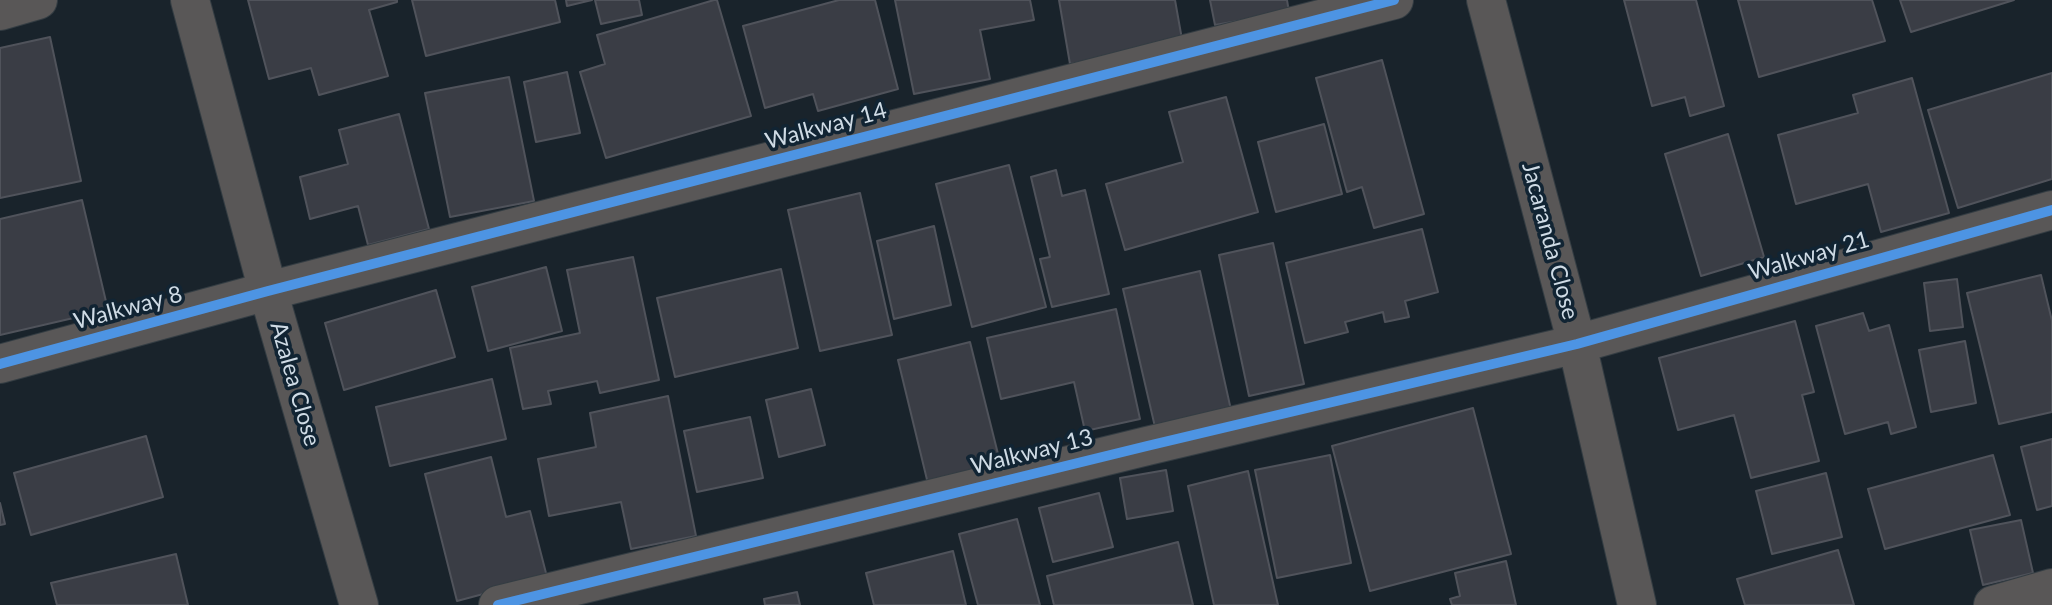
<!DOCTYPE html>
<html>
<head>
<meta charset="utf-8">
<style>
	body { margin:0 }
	canvas { display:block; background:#19232b }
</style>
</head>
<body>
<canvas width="2052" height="605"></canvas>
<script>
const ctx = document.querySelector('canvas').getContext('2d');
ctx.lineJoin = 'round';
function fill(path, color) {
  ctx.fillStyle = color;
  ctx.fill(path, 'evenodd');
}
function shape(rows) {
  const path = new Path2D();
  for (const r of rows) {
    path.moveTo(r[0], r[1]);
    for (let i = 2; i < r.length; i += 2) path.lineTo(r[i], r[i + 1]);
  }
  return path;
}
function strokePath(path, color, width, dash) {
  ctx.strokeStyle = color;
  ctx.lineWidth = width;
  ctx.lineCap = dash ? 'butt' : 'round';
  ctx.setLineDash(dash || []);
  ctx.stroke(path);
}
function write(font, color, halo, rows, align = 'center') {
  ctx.font = font + ' Lato,sans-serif';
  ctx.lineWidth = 7;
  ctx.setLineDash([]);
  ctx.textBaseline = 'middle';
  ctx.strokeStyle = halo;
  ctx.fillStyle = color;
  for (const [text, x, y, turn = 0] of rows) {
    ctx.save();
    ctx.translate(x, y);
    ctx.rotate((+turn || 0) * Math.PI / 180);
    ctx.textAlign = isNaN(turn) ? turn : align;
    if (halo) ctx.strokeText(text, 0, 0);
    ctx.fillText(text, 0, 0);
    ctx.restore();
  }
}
const building = shape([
	[248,0,397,0,397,2,369,10,388,76,319,95,311,68,269,79,248,0],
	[412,0,555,0,560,22,426,56,412,0],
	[566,0,592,0,567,6,566,0],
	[595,0,639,0,642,15,601,24,595,0],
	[714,0,717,0,751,116,606,158,580,72,605,64,597,35,714,0],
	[839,0,875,0,898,89,818,111,813,94,765,108,743,26,839,0],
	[895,0,1030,0,1034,20,980,30,990,79,914,94,895,0],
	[1059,0,1175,0,1183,45,1070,64,1059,0],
	[1210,0,1287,0,1289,12,1215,25,1210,0],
	[1624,0,1696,0,1724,106,1690,116,1685,97,1652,106,1624,0],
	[1738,0,1872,0,1885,41,1759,77,1738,0],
	[1900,0,2014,0,1911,32,1900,0],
	[50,37,81,181,0,198,0,48,50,37],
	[1382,60,1424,214,1374,228,1362,187,1347,192,1316,78,1382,60],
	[567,72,580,133,536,142,524,82,567,72],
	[2052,73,2052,179,1958,208,1928,110,2052,73],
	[509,77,534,201,450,217,425,93,509,77],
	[1912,78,1949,213,1881,232,1868,184,1796,204,1778,135,1858,113,1853,95,1912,78],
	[1226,97,1258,212,1125,250,1106,184,1183,162,1169,112,1226,97],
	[399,114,429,229,368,245,358,206,310,219,300,177,348,164,339,130,399,114],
	[1324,124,1342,194,1276,212,1258,142,1324,124],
	[1728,134,1764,257,1701,276,1665,154,1728,134],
	[1009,165,1046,307,972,327,936,184,1009,165],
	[1056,170,1062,196,1085,190,1109,294,1052,307,1040,259,1050,257,1031,177,1056,170],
	[860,193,892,335,820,351,788,210,860,193],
	[82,200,108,310,0,335,0,219,82,200],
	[934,226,951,305,894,319,877,241,934,226],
	[1422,229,1438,292,1405,301,1409,317,1385,322,1383,312,1345,322,1348,332,1305,343,1286,263,1422,229],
	[1273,243,1304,384,1249,396,1219,255,1273,243],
	[633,257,659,380,600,393,597,381,548,391,551,404,523,409,510,348,580,333,567,270,633,257],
	[546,267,562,331,488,351,472,287,546,267],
	[781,269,798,348,675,377,657,298,781,269],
	[1200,271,1231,410,1155,427,1123,289,1200,271],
	[2041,275,2052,321,2052,412,1999,424,1967,293,2041,275],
	[1957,279,1963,327,1930,331,1924,283,1957,279],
	[436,290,455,357,344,390,325,323,436,290],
	[1116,309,1140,419,1085,431,1074,382,1001,399,987,338,1116,309],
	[1863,313,1869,331,1889,325,1916,427,1891,434,1888,422,1845,434,1816,326,1863,313],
	[1795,321,1814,392,1802,395,1819,461,1751,478,1734,415,1678,430,1659,358,1795,321],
	[1965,341,1976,403,1931,412,1919,350,1965,341],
	[970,342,1002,470,929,488,898,360,970,342],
	[492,379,506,439,390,466,376,407,492,379],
	[811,389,825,445,779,457,766,400,811,389],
	[668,396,696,536,631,549,621,502,549,516,538,459,596,447,590,413,668,396],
	[1473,408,1511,554,1370,591,1332,446,1473,408],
	[750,417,763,478,697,492,684,431,750,417],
	[146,436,163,497,31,535,14,473,146,436],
	[2052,439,2052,506,2037,510,2021,447,2052,439],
	[1330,455,1351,563,1277,578,1255,470,1330,455],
	[1993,455,2010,515,1885,549,1868,489,1993,455],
	[491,457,506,517,530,511,547,577,457,601,425,474,491,457],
	[1166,470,1173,511,1127,519,1120,478,1166,470],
	[1248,471,1278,605,1214,605,1188,486,1248,471],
	[1826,473,1842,537,1772,554,1756,491,1826,473],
	[1099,493,1113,547,1053,562,1039,508,1099,493],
	[0,503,5,524,0,525,0,503],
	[1017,519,1040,605,978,605,959,534,1017,519],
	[2021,520,2033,573,1983,585,1970,530,2021,520],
	[1178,542,1193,605,1054,605,1047,576,1178,542],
	[1838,550,1854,605,1745,605,1737,579,1838,550],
	[953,551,966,605,874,605,866,573,953,551],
	[176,554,188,605,57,605,51,583,176,554],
	[1506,561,1516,605,1452,605,1450,599,1460,596,1455,573,1506,561],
	[797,592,800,605,765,605,764,599,797,592]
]);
fill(building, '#3a3d45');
strokePath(building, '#50535b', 2);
const minor = shape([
	[190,0,268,291,359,605],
	[1486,0,1577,344,1637,605],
	[0,11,38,0],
	[0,364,268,291,1394,0],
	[498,605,1147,446,1577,344,2052,210],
	[1993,605,2052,588]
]);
strokePath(minor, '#343d43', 40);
strokePath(minor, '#595757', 38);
strokePath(shape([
	[0,364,268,291,1394,0],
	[498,605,1147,446,1577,344,2052,210]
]), '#4d94e3', 10);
write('23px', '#cfdbe5', '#112433', [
	["Walkway 14",826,126,-15],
	["Jacaranda Close",1550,241,75],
	["Walkway 21",1809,256,-16],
	["Walkway 8",128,308,-15],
	["Azalea Close",295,384,74],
	["Walkway 13",1032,452,-14]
]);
</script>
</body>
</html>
